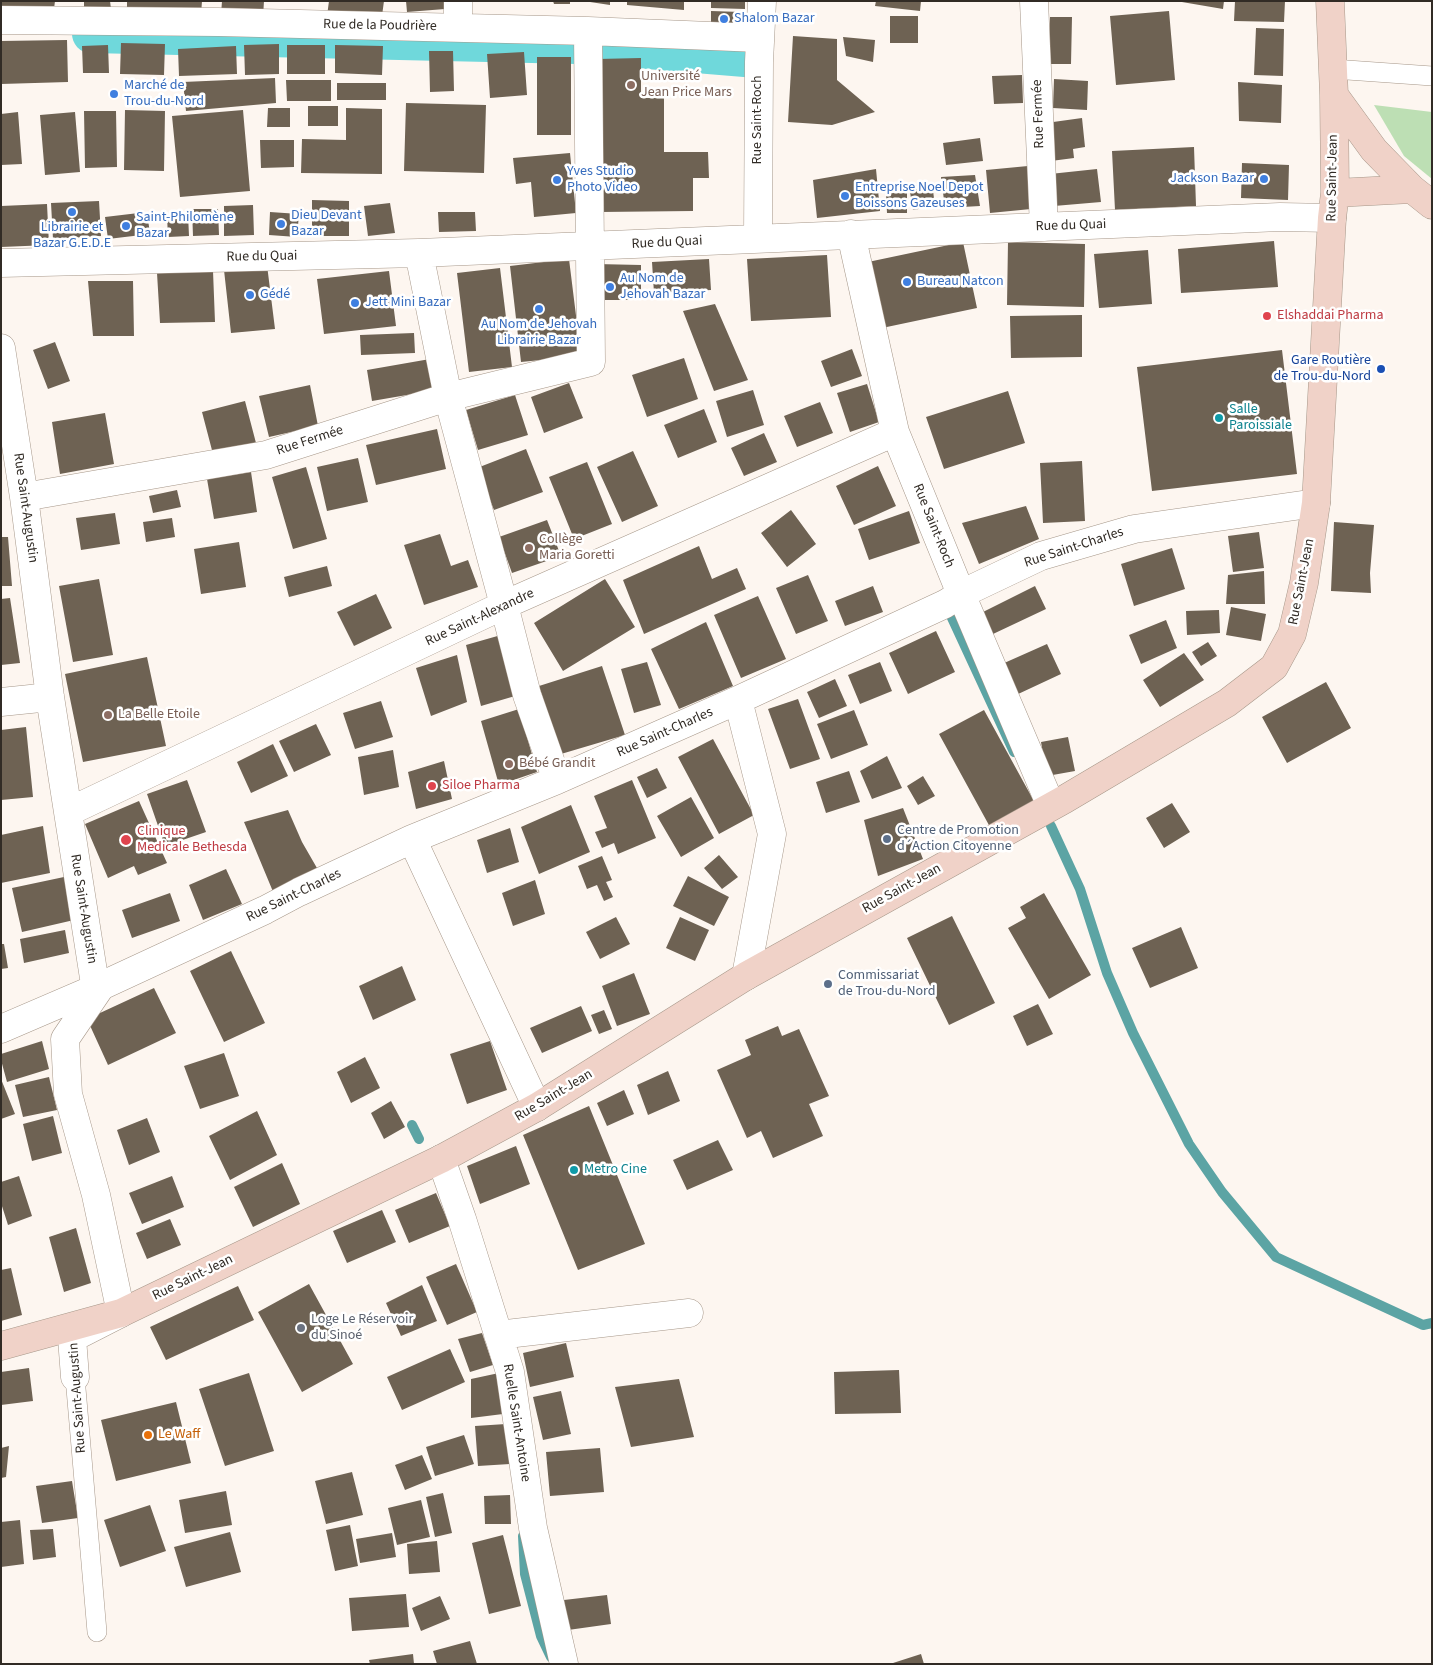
<!DOCTYPE html>
<html>
<head>
<meta charset="utf-8">
<style>
	body { margin:0 }
	#map { position:relative; width:1433px; height:1665px; overflow:hidden; background:#fdf6f0; font-family:"Source Sans 3",sans-serif }
	canvas { display:block }
	.frame { position:absolute; inset:0; border:2px solid #312b25; pointer-events:none }
</style>
</head>
<body>
<div id="map">
<canvas width="1433" height="1665"></canvas>
<div class="frame"></div>
</div>
<script>
const ctx = document.querySelector('canvas').getContext('2d');
ctx.lineJoin = 'round';
function fill(path, color) {
  ctx.fillStyle = color;
  ctx.fill(path, 'evenodd');
}
function shape(rows) {
  const path = new Path2D();
  for (const r of rows) {
    path.moveTo(r[0], r[1]);
    for (let i = 2; i < r.length; i += 2) path.lineTo(r[i], r[i + 1]);
  }
  return path;
}
function strokePath(path, color, width, dash) {
  ctx.strokeStyle = color;
  ctx.lineWidth = width;
  ctx.lineCap = dash ? 'butt' : 'round';
  ctx.setLineDash(dash || []);
  ctx.stroke(path);
}
function write(font, color, halo, rows, align = 'center') {
  ctx.font = font + ' "Source Sans 3",sans-serif';
  ctx.lineWidth = 5;
  ctx.setLineDash([]);
  ctx.textBaseline = 'middle';
  ctx.strokeStyle = halo;
  ctx.fillStyle = color;
  for (const [text, x, y, turn = 0] of rows) {
    ctx.save();
    ctx.translate(x, y);
    ctx.rotate((+turn || 0) * Math.PI / 180);
    ctx.textAlign = isNaN(turn) ? turn : align;
    if (halo) ctx.strokeText(text, 0, 0);
    ctx.fillText(text, 0, 0);
    ctx.restore();
  }
}
fill(shape([
	[1374,105,1432,112,1432,179,1404,156]
]), '#bddfb4');
strokePath(shape([
	[946,605,1014,752],
	[1051,826,1080,889,1107,973,1133,1033,1189,1144,1222,1192,1276,1257,1423,1325,1432,1323],
	[412,1125,419,1139],
	[523,1536,525,1574,541,1636,551,1657]
]), '#5ca4a4', 10);
strokePath(shape([
	[91,34,576,45],
	[600,46,745,58,746,55]
]), '#6fd8db', 38);
fill(shape([
	[1,1,55,1,54,9,1,6],
	[84,1,110,1,111,9,84,11],
	[127,1,202,1,201,15,127,13],
	[222,1,264,1,263,17,221,15],
	[329,1,384,1,381,23,327,16],
	[406,1,445,1,445,9,407,12],
	[553,1,570,1,570,4,554,4],
	[590,1,610,1,610,5,590,2],
	[627,1,684,1,684,10,627,5],
	[711,1,745,1,745,9,711,8],
	[876,1,921,1,920,11,875,6],
	[1176,1,1224,1,1223,9],
	[1235,1,1285,1,1284,22,1234,21],
	[711,11,741,12,741,29,711,28],
	[1169,11,1175,80,1116,85,1110,16],
	[890,16,918,16,918,43,890,43],
	[1050,17,1072,17,1071,64,1048,64],
	[1256,28,1284,29,1283,76,1254,75],
	[793,36,837,39,837,80,875,112,832,125,788,122],
	[843,37,875,40,873,62,846,56],
	[67,40,68,82,1,84,1,41],
	[121,43,165,44,164,75,120,74],
	[279,44,279,74,245,75,244,45],
	[108,45,109,73,83,73,82,46],
	[287,45,325,45,325,74,287,74],
	[335,45,383,46,382,75,335,73],
	[236,46,237,74,179,76,178,49],
	[429,51,453,51,454,91,430,92],
	[524,52,527,95,490,98,487,54],
	[537,57,571,57,571,135,537,135],
	[641,58,641,98,664,98,664,152,708,152,709,178,693,178,693,211,600,212,598,59],
	[1022,75,1023,103,994,104,992,76],
	[275,78,276,103,186,111,183,82],
	[1054,79,1088,81,1087,110,1053,108],
	[286,80,331,80,331,101,287,101],
	[1238,82,1282,85,1281,123,1239,121],
	[337,83,386,83,386,100,337,100],
	[406,103,486,105,484,173,404,171],
	[308,106,338,106,338,126,308,126],
	[268,108,290,108,290,127,267,127],
	[346,108,382,109,382,174,301,173,302,139,346,140],
	[125,110,165,111,164,171,124,170],
	[243,110,250,191,180,197,172,116],
	[84,111,116,111,117,167,85,168],
	[18,112,22,164,1,165,1,114],
	[75,112,80,172,45,175,40,115],
	[1082,118,1085,147,1073,149,1074,158,1051,161,1046,123],
	[980,138,983,161,946,165,943,143],
	[260,140,294,140,294,167,261,168],
	[1194,147,1196,206,1115,210,1112,151],
	[570,153,576,213,534,217,531,182,516,184,513,158],
	[1242,163,1289,165,1288,200,1241,198],
	[1028,166,1031,209,990,213,986,170],
	[876,169,880,211,817,218,813,180],
	[1097,169,1101,202,1054,206,1050,174],
	[975,175,980,206,945,208,941,177],
	[932,183,935,206,913,210,909,186],
	[907,192,907,213,887,213,886,193],
	[312,200,349,201,349,236,312,236],
	[99,201,101,236,53,239,51,203],
	[390,203,395,233,368,236,364,206],
	[47,204,49,245,1,247,1,206],
	[253,205,254,235,224,236,224,206],
	[192,209,218,209,219,235,193,236],
	[147,212,150,234,108,239,105,217],
	[270,212,299,214,297,237,269,235],
	[438,212,475,212,476,231,439,232],
	[188,214,189,236,168,237,167,216],
	[1274,241,1278,287,1181,293,1178,249],
	[963,242,977,308,882,328,868,262],
	[1008,242,1085,244,1084,307,1007,305],
	[1148,250,1152,304,1099,308,1094,254],
	[827,255,831,317,751,321,747,259],
	[569,259,581,356,521,362,510,266],
	[709,259,711,290,654,293,652,262],
	[596,264,641,265,641,300,596,300],
	[267,265,275,329,231,333,224,270],
	[500,268,512,367,469,372,457,273],
	[213,271,215,322,160,323,157,273],
	[389,271,396,326,324,334,317,279],
	[88,281,133,281,134,336,93,336],
	[715,304,748,380,714,391,683,311],
	[1082,315,1082,357,1011,358,1010,316],
	[414,333,415,353,361,355,360,335],
	[55,342,70,381,48,389,33,350],
	[852,349,862,376,831,387,821,361],
	[1282,350,1297,474,1152,491,1137,367],
	[684,358,698,399,647,417,632,375],
	[430,359,436,390,372,401,367,370],
	[569,383,583,418,544,433,531,397],
	[867,384,879,422,850,432,837,393],
	[310,385,318,426,269,437,259,396],
	[753,390,764,425,727,437,716,401],
	[1008,391,1025,443,944,469,926,417],
	[515,395,528,435,478,450,466,410],
	[245,401,256,443,213,454,202,412],
	[820,402,833,433,797,447,784,416],
	[704,409,717,442,678,458,664,425],
	[105,413,114,464,60,474,52,422],
	[437,429,446,469,376,485,366,445],
	[764,433,777,462,744,476,731,448],
	[526,449,543,492,494,510,477,468],
	[633,451,658,506,622,522,597,467],
	[358,458,368,502,327,511,317,467],
	[1082,461,1085,521,1043,523,1040,463],
	[587,462,612,524,574,539,549,477],
	[878,466,896,506,854,525,836,486],
	[306,467,327,539,293,549,272,477],
	[251,472,257,512,214,519,207,479],
	[177,490,181,507,153,513,149,496],
	[1026,506,1039,539,979,564,962,523],
	[791,510,816,544,787,567,761,533],
	[909,511,920,543,869,560,858,529],
	[115,513,120,544,81,550,76,518],
	[172,518,175,537,146,542,143,522],
	[547,520,561,556,512,573,499,537],
	[1334,522,1374,525,1370,573,1371,593,1331,591],
	[1259,532,1264,568,1233,572,1228,536],
	[440,534,451,566,468,560,478,587,424,605,404,545],
	[1,537,8,537,12,586,1,586],
	[239,542,246,587,201,594,194,549],
	[699,546,712,579,737,568,746,589,644,634,623,580],
	[1172,548,1185,589,1134,606,1121,564],
	[327,566,332,586,289,597,284,577],
	[1264,571,1265,604,1226,604,1228,575],
	[808,575,828,621,796,634,776,588],
	[99,579,113,655,73,662,59,586],
	[605,579,635,627,563,671,534,623],
	[873,586,883,612,845,626,835,601],
	[1035,586,1046,609,993,634,983,612],
	[376,594,392,628,354,646,337,612],
	[758,596,786,659,741,678,714,615],
	[10,598,20,663,1,665,1,599],
	[1231,607,1266,614,1261,641,1226,635],
	[1219,610,1220,633,1187,635,1186,611],
	[1166,620,1177,648,1141,664,1129,635],
	[706,622,733,686,679,709,651,649],
	[936,631,955,672,908,694,889,653],
	[501,635,515,696,481,706,466,645],
	[1208,642,1217,656,1201,666,1192,652],
	[1047,644,1061,674,1016,695,1002,664],
	[1184,653,1204,680,1160,707,1143,680],
	[457,655,467,702,431,716,416,668],
	[147,657,166,746,83,762,65,674],
	[647,662,661,705,634,713,621,669],
	[880,662,892,691,860,704,848,675],
	[602,666,625,735,561,754,539,686],
	[835,679,847,706,819,718,807,692],
	[1326,682,1351,728,1287,763,1262,717],
	[798,699,820,759,790,769,768,709],
	[381,701,393,737,355,749,343,713],
	[519,709,537,772,499,785,481,721],
	[854,710,868,745,831,759,817,724],
	[984,710,1035,803,990,827,939,734],
	[316,724,331,755,294,772,279,741],
	[26,727,33,797,1,800,1,730],
	[1068,737,1075,771,1047,776,1041,742],
	[713,739,754,815,719,834,678,757],
	[273,744,288,776,251,793,237,762],
	[393,750,399,787,364,795,358,757],
	[887,756,902,788,872,799,860,771],
	[444,761,452,799,416,809,408,772],
	[657,768,667,788,647,798,637,777],
	[849,771,860,802,826,813,816,782],
	[923,776,935,796,918,805,907,786],
	[187,780,206,832,165,846,147,794],
	[632,780,656,838,618,854,614,843,602,848,595,832,607,828,594,796],
	[691,797,714,838,681,857,657,816],
	[139,801,167,863,138,875,134,866,108,878,85,824],
	[1172,803,1190,832,1164,848,1146,818],
	[571,805,590,852,539,874,521,827],
	[903,808,923,859,878,876,864,820],
	[288,810,302,842,321,875,274,894,244,822],
	[43,826,50,873,1,883,1,835],
	[510,828,519,862,487,873,477,840],
	[719,855,738,877,722,889,704,868],
	[602,856,612,880,606,882,613,897,604,901,597,885,587,889,578,866],
	[226,869,242,904,203,920,189,885],
	[688,876,729,897,714,926,673,906],
	[64,877,74,920,22,932,12,888],
	[535,880,545,914,513,926,502,893],
	[170,893,180,921,132,938,122,910],
	[1044,893,1091,975,1049,999,1008,928,1026,918,1020,907],
	[952,916,995,1003,949,1025,907,938],
	[616,917,630,944,600,959,586,932],
	[680,917,709,930,695,961,666,948],
	[1181,927,1198,968,1150,988,1132,948],
	[65,930,69,953,24,963,20,939],
	[1,944,4,944,8,968,1,969],
	[231,951,265,1023,224,1042,190,971],
	[402,966,416,1000,373,1020,359,986],
	[634,973,650,1014,617,1026,602,986],
	[154,988,176,1033,108,1065,87,1019],
	[1038,1004,1053,1034,1027,1046,1013,1016],
	[581,1006,592,1031,542,1053,530,1028],
	[604,1010,612,1029,599,1034,591,1015],
	[778,1026,782,1036,799,1029,829,1096,809,1104,823,1136,773,1158,761,1131,747,1138,717,1070,751,1055,745,1040],
	[42,1041,49,1069,7,1082,1,1060,1,1054],
	[490,1041,507,1090,467,1104,450,1054],
	[224,1053,239,1096,200,1109,184,1066],
	[365,1057,380,1088,351,1103,337,1072],
	[668,1071,680,1101,648,1115,637,1085],
	[49,1077,57,1110,23,1117,15,1085],
	[1,1079,15,1114,1,1119],
	[624,1090,634,1114,607,1126,597,1103],
	[391,1101,405,1127,384,1139,371,1113],
	[589,1106,645,1244,578,1270,523,1135],
	[257,1111,277,1155,230,1180,209,1136],
	[53,1116,62,1153,32,1161,23,1124],
	[147,1118,160,1152,129,1165,117,1130],
	[718,1140,733,1170,687,1190,673,1160],
	[516,1146,530,1184,480,1204,467,1166],
	[282,1163,300,1204,253,1227,234,1187],
	[19,1176,32,1216,8,1225,1,1203,1,1182],
	[172,1176,184,1207,142,1224,129,1193],
	[436,1193,450,1226,409,1243,395,1210],
	[382,1210,396,1242,347,1263,333,1231],
	[170,1219,181,1245,147,1259,136,1233],
	[76,1228,91,1283,64,1292,49,1237],
	[456,1264,477,1312,447,1325,426,1277],
	[11,1268,22,1315,1,1321,1,1270],
	[309,1284,353,1364,302,1392,258,1312],
	[422,1285,437,1321,401,1336,386,1303],
	[238,1286,254,1320,166,1360,150,1327],
	[482,1333,493,1365,470,1372,458,1339],
	[566,1343,574,1377,530,1387,523,1353],
	[450,1349,465,1382,402,1410,387,1377],
	[29,1368,33,1401,1,1405,1,1372],
	[899,1370,901,1413,835,1414,834,1372],
	[249,1373,274,1451,225,1466,199,1389],
	[499,1373,503,1414,471,1418,471,1379],
	[679,1379,694,1437,631,1447,615,1387],
	[561,1391,571,1434,543,1440,533,1397],
	[176,1402,191,1463,116,1481,101,1420],
	[506,1424,510,1464,478,1466,475,1426],
	[464,1435,474,1464,435,1476,426,1447],
	[9,1446,6,1477,1,1478,1,1448],
	[600,1448,604,1492,550,1496,546,1452],
	[422,1455,432,1479,405,1490,395,1465],
	[352,1472,363,1515,326,1524,315,1481],
	[72,1481,78,1518,42,1523,36,1486],
	[226,1491,232,1525,185,1533,179,1500],
	[443,1493,452,1533,435,1537,426,1497],
	[510,1495,511,1524,485,1524,484,1496],
	[421,1500,430,1537,397,1545,388,1508],
	[150,1505,166,1551,120,1567,104,1520],
	[20,1520,24,1564,1,1567,1,1522],
	[350,1525,358,1566,335,1571,326,1530],
	[53,1529,56,1557,33,1560,30,1530],
	[230,1532,241,1572,186,1587,174,1547],
	[392,1533,396,1557,360,1563,356,1539],
	[503,1535,521,1606,489,1614,472,1543],
	[437,1541,440,1572,409,1574,407,1544],
	[406,1594,409,1627,352,1631,349,1598],
	[607,1595,611,1624,568,1630,564,1600],
	[440,1596,450,1619,421,1631,412,1608],
	[470,1641,477,1664,437,1664,433,1651],
	[413,1654,414,1664,370,1664,369,1660],
	[921,1654,924,1664,894,1664,893,1663]
]), '#6e6253');
const lane = shape([
	[1333,69,1432,76],
	[75,1377,97,1632]
]);
const street = shape([
	[458,1,458,28],
	[1034,1,1044,227],
	[1,20,218,22,588,31,759,38],
	[851,234,895,432,961,594,1051,806],
	[758,238,759,62,762,1],
	[419,253,448,397,504,605,527,695,557,780],
	[1,263,419,253,1280,217,1332,218],
	[1,348,24,497,50,697,68,812,94,978,101,986,65,1039,68,1094,96,1195,121,1313,72,1338,75,1377],
	[24,497,266,455,448,397,591,362,588,31],
	[738,700,772,834,746,976],
	[1,702,50,697],
	[68,812,504,605,895,432],
	[412,839,537,1107],
	[1,1029,101,986,265,910,299,892,412,839,557,780,738,700,945,604,961,594,1041,556,1134,529,1316,503],
	[441,1159,462,1219,510,1372,533,1528,564,1664],
	[498,1335,689,1313]
]);
const secondary = shape([
	[1330,1,1334,95,1374,150,1412,189,1432,205],
	[1335,193,1412,189],
	[1,1346,121,1313,441,1159,537,1107,746,976,1065,799,1227,703,1274,667,1292,634,1304,583,1316,503,1332,218,1335,193,1334,95]
]);
strokePath(lane, '#a69789', 20);
strokePath(street, '#a69789', 29);
strokePath(secondary, '#a69789', 29);
strokePath(lane, '#fff', 19);
strokePath(street, '#fff', 28);
strokePath(secondary, '#f0d2c8', 28);
for (const [x, y, r, color] of [
	[724,19,5,"#3f7fe0"],
	[631,85,5,"#8d6e63"],
	[114,94,5,"#3f7fe0"],
	[1264,179,5,"#3f7fe0"],
	[557,180,5,"#3f7fe0"],
	[845,196,5,"#3f7fe0"],
	[72,212,5,"#3f7fe0"],
	[281,224,5,"#3f7fe0"],
	[126,226,5,"#3f7fe0"],
	[907,282,5,"#3f7fe0"],
	[610,287,5,"#3f7fe0"],
	[250,295,5,"#3f7fe0"],
	[355,303,5,"#3f7fe0"],
	[539,309,5,"#3f7fe0"],
	[1267,316,5,"#e0444e"],
	[1381,369,5,"#1a4fb4"],
	[1219,418,5,"#0f9aa8"],
	[529,548,5,"#8d6e63"],
	[108,715,5,"#8d6e63"],
	[509,764,5,"#8d6e63"],
	[432,786,5,"#e0444e"],
	[887,839,5,"#5c6f8a"],
	[126,840,6,"#e0444e"],
	[828,984,5,"#5c6f8a"],
	[574,1170,5,"#0f9aa8"],
	[301,1328,5,"#6b7280"],
	[148,1435,5,"#e8710a"]
]) {
  const dot = new Path2D();
  dot.arc(x, y, r, 0, 2 * Math.PI);
  ctx.fillStyle = color;
  ctx.fill(dot);
  strokePath(dot, '#fff', 2);
}
write('14px', '#366cbe', '#fff', [
	["Shalom Bazar",734,19],
	["Marché de",124,86],
	["Trou-du-Nord",124,102],
	["Yves Studio",567,172],
	["Photo Video",567,188],
	["Jackson Bazar",1254,179,"right"],
	["Entreprise Noel Depot",855,188],
	["Boissons Gazeuses",855,204],
	["Dieu Devant",291,216],
	["Bazar",291,232],
	["Saint-Philomène",136,218],
	["Bazar",136,234],
	["Librairie et",72,228,"center"],
	["Bazar G.E.D.E",72,244,"center"],
	["Au Nom de",620,279],
	["Jehovah Bazar",620,295],
	["Bureau Natcon",917,282],
	["Gédé",260,295],
	["Jett Mini Bazar",365,303],
	["Au Nom de Jehovah",539,325,"center"],
	["Librairie Bazar",539,341,"center"]
], 'left');
write('14px', '#312b25', '#fff', [
	["Rue de la Poudrière",380,26,1],
	["Rue Fermée",1039,114,-92],
	["Rue Saint-Roch",758,120,-90],
	["Rue Saint-Jean",1333,178,-89],
	["Rue du Quai",1071,226,-2],
	["Rue du Quai",667,243,-3],
	["Rue du Quai",262,257,-1],
	["Rue Fermée",310,441,-18],
	["Rue Saint-Augustin",25,508,82],
	["Rue Saint-Roch",933,526,68],
	["Rue Saint-Charles",1074,548,-18],
	["Rue Saint-Jean",1302,582,-79],
	["Rue Saint-Alexandre",480,618,-25],
	["Rue Saint-Charles",665,733,-24],
	["Rue Saint-Jean",902,889,-29],
	["Rue Saint-Charles",294,896,-26],
	["Rue Saint-Augustin",83,909,81],
	["Rue Saint-Jean",554,1096,-31],
	["Rue Saint-Jean",193,1278,-26],
	["Rue Saint-Augustin",78,1398,-94],
	["Ruelle Saint-Antoine",516,1423,81]
]);
write('14px', '#785e54', '#fff', [
	["Université",641,77],
	["Jean Price Mars",641,93],
	["Collège",539,540],
	["Maria Goretti",539,556],
	["La Belle Etoile",118,715],
	["Bébé Grandit",519,764]
], 'left');
write('14px', '#be3a42', '#fff', [
	["Elshaddai Pharma",1277,316],
	["Siloe Pharma",442,786],
	["Clinique",137,832],
	["Medicale Bethesda",137,848]
], 'left');
write('14px', '#164399', '#fff', [
	["Gare Routière",1371,361],
	["de Trou-du-Nord",1371,377]
], 'right');
write('14px', '#0d838f', '#fff', [
	["Salle",1229,410],
	["Paroissiale",1229,426],
	["Metro Cine",584,1170]
], 'left');
write('14px', '#4e5e75', '#fff', [
	["Centre de Promotion",897,831],
	["d´Action Citoyenne",897,847],
	["Commissariat",838,976],
	["de Trou-du-Nord",838,992]
], 'left');
write('14px', '#5b616d', '#fff', [
	["Loge Le Réservoir",311,1320],
	["du Sinoé",311,1336]
], 'left');
write('14px', '#c56008', '#fff', [
	["Le Waff",158,1435]
], 'left');
</script>
</body>
</html>
